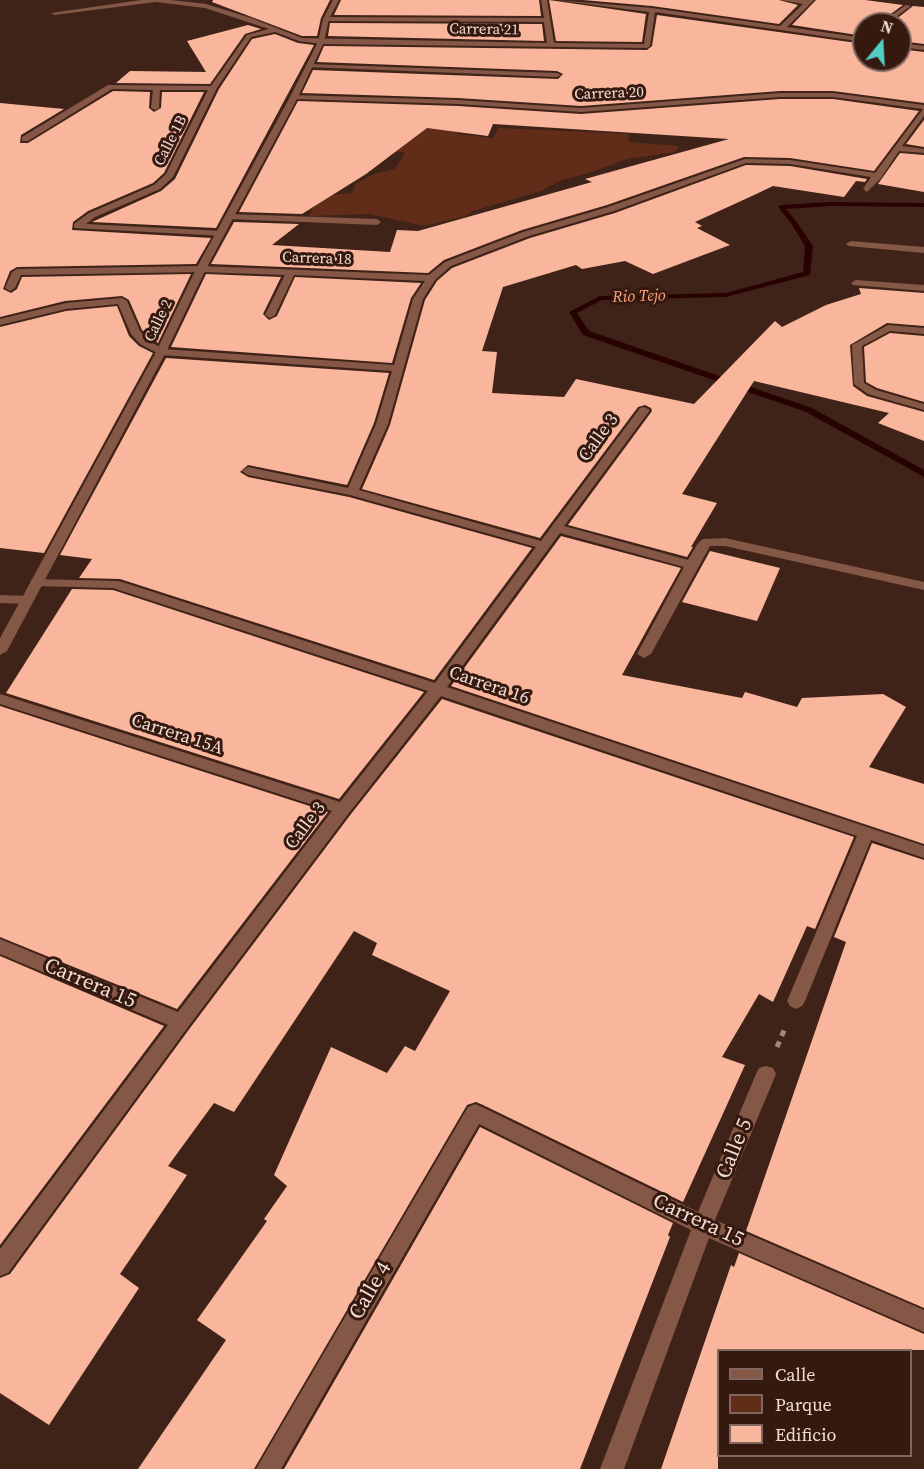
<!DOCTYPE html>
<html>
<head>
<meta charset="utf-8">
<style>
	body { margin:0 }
	#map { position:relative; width:924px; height:1469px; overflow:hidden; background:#402318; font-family:"Source Serif 4",serif }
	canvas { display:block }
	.legend { position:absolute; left:717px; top:1349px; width:195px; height:108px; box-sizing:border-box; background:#35190f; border:2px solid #80675f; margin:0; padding:8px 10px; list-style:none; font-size:18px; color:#f1ddd6 }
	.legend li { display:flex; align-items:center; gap:12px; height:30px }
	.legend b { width:30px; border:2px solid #80675f }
	.north { position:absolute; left:852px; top:12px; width:60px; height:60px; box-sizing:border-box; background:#35190f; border:2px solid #80675f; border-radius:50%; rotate:18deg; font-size:16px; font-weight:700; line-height:24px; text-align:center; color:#f1ddd6 }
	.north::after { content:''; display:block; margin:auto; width:21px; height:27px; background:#54cdc7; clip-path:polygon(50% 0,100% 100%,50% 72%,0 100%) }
</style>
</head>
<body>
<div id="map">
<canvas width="924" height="1469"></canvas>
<ul class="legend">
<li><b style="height:8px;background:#845746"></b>Calle</li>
<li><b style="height:16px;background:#612d19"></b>Parque</li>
<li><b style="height:16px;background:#fab69d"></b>Edificio</li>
</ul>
<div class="north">N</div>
</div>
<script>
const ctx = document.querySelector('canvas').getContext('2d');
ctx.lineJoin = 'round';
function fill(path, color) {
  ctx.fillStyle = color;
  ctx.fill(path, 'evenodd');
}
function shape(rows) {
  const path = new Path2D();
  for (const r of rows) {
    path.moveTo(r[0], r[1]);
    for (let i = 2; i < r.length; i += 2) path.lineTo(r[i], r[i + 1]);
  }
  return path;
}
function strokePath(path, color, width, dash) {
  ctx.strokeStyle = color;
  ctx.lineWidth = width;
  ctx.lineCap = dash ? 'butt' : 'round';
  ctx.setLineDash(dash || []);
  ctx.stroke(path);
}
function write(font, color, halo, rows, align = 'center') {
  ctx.font = font + ' "Source Serif 4",serif';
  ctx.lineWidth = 6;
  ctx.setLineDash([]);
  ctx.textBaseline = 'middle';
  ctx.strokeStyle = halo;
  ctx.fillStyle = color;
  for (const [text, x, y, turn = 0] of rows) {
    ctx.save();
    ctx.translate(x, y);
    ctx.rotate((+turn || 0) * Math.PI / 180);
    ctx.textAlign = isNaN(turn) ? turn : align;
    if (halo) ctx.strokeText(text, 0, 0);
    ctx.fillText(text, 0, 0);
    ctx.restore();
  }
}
fill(shape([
	[410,127,459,129,458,134,493,138,499,128,628,134,629,142,679,146,675,152,627,159,589,173,561,180,541,191,473,211,466,216,424,226,370,214,309,216,313,208,332,195,353,193,355,184,374,174,395,169,405,153,372,146]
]), '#612d19');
fill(shape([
	[831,202,924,203,924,207,831,206,786,209,796,221,813,246,810,275,726,297,602,300,577,313,589,331,812,408,924,470,924,477,806,412,583,335,569,312,600,296,726,293,803,272,805,246,791,223,778,207,781,205,831,202]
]), '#280200');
fill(shape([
	[213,0,330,0,321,18,317,36,302,36,212,2],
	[341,0,539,0,541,16,334,15],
	[549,0,646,14,642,42,556,41],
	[583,0,779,0,798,5,779,24,652,6],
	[816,0,865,0,903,5,877,24,864,24,864,36,792,25],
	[913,6,924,7,924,44,900,41,900,24,890,24],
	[657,15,864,44,864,60,900,60,900,49,924,52,924,103,833,91,780,91,581,106,458,98,302,93,313,70,558,79,563,74,557,71,317,62,324,46,647,50,652,46],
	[330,23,542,24,544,41,328,36],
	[248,25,261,29,245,34,210,84,116,83,130,71,206,72,187,41],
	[275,34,298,43,314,45,216,228,92,222,161,191,175,179,219,89,252,39],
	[113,91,150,92,149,108,154,112,161,108,162,92,204,92,164,173,153,183,88,211,73,222,72,230,211,238,196,264,17,267,10,271,3,289,11,293,17,289,22,277,191,274,158,343,142,330,129,300,122,296,65,301,0,317,0,103,64,109,21,135,20,143,28,143],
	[780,99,833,99,919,111,874,171,790,158,744,157,607,205,522,230,444,260,428,273,211,264,234,222,299,224,272,245,390,252,397,230,418,231,592,182,585,179,729,139,493,124,488,136,427,128,366,174,302,214,239,212,298,101,458,106,581,114],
	[924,120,924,147,906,144],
	[900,153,924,155,924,192,878,184],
	[746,165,790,166,867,179,865,182,856,181,844,197,773,186,752,196,695,222,702,226,697,228,730,245,653,274,625,261,582,269,576,265,503,287,482,351,497,352,492,393,564,397,576,379,694,404,775,321,782,327,826,305,861,294,859,288,924,293,924,326,887,323,850,345,853,386,867,396,924,412,924,441,878,423,889,413,754,381,682,494,717,503,691,547,693,547,687,557,568,525,652,411,651,408,645,405,638,407,540,538,362,489,390,425,425,300,437,281,452,268,530,238,615,213],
	[206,274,281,277,263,314,269,320,277,316,295,277,421,283,411,298,392,363,171,347],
	[117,306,129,336,139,346,153,353,44,553,0,548,0,327,66,311],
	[890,333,924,336,924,402,877,388,866,382,864,347],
	[166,358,389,373,374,423,347,485,248,465,240,472,248,477,349,497,532,548,434,680,120,579,79,578,92,559,60,555],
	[561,536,681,568,622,675,742,698,745,692,797,707,802,698,883,694,906,707,869,767,924,784,924,844,451,686],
	[710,551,780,568,757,621,682,602],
	[72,589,113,590,424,692,339,799,6,693],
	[442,699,854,837,815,929,807,926,773,1002,759,994,722,1057,745,1065,683,1202,483,1105,476,1102,467,1105,254,1469,138,1469,226,1340,197,1320,267,1221,264,1219,287,1186,274,1175,331,1047,387,1073,405,1046,415,1051,450,991,372,955,377,943,354,931,234,1112,214,1103,168,1166,187,1175,120,1274,139,1288,49,1425,0,1393,0,1278,10,1274,190,1028,351,814],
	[0,706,328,812,177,1009,0,937],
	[872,843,924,860,924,1308,746,1231,846,942,834,937],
	[0,956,164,1026,0,1245],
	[480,1127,673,1223,668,1235,670,1237,580,1469,284,1469],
	[739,1253,924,1334,924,1350,718,1350,718,1469,661,1469,731,1265,734,1267]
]), '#fab69d');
strokePath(shape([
	[777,1047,786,1026]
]), '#a18880', 5, [6, 6]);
fill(shape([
	[141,0,171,0,206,4,251,18,302,38,547,43,544,22,326,21,323,19,326,17,544,18,541,0,547,0,554,43,644,44,649,12,556,0,652,8,780,26,803,4,781,0,814,0,787,27,864,38,864,42,655,12,650,46,647,48,321,44,299,41,275,32,251,37,217,88,173,177,160,189,95,217,86,224,221,231,224,232,224,236,74,228,74,224,89,213,154,185,166,174,208,90,160,90,159,108,155,110,151,108,153,90,112,89,28,141,22,141,22,137,108,85,211,86,247,35,269,29,205,8,156,2,54,15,51,13,141,0],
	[906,5,911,6,886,24,879,24,906,5],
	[900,43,924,46,924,50,900,47,900,43],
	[309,64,557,73,561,75,557,77,307,67,309,64],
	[780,93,833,93,924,105,924,116,902,146,924,149,924,153,899,151,881,178,867,192,863,189,871,177,790,164,746,163,614,211,529,236,451,266,435,280,423,299,388,424,359,490,541,541,640,408,644,407,650,410,564,526,688,560,698,543,703,539,725,538,924,582,924,590,725,546,710,546,651,654,644,658,637,654,684,567,560,533,447,687,924,846,924,858,871,840,805,1001,802,1006,796,1009,790,1006,787,1001,857,836,441,696,349,813,188,1027,8,1273,0,1276,0,1249,168,1025,0,954,0,939,178,1012,332,811,0,704,0,694,340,802,428,691,113,588,37,586,32,585,30,582,32,579,119,581,435,683,536,547,350,495,248,475,242,471,248,467,348,488,376,424,392,371,161,355,140,344,131,334,118,304,66,309,0,325,0,319,66,303,122,298,127,301,140,331,148,340,163,349,394,365,413,299,425,281,294,275,275,315,270,318,265,315,285,275,201,272,21,275,15,288,10,291,5,288,12,272,17,269,201,266,429,275,445,262,523,232,608,207,745,159,790,160,875,173,923,109,833,97,780,97,581,112,458,104,294,99,290,97,294,95,458,100,581,108,780,93],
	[230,214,377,219,381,222,377,225,227,219,227,215,230,214],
	[851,241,924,247,924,253,848,246,846,244,851,241],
	[856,280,924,285,924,291,853,285,851,283,856,280],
	[888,325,924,328,924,334,890,331,862,346,864,383,876,390,924,404,924,410,868,394,854,384,852,345,888,325],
	[0,595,27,596,34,600,27,604,0,603,0,595],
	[766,1066,773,1068,776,1074,715,1220,924,1310,924,1332,709,1238,624,1469,600,1469,691,1230,479,1124,281,1469,256,1469,468,1107,475,1104,482,1107,698,1212,756,1074,759,1068,766,1066]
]), '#845746');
fill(shape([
	[333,0,339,0,329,19,324,42,298,97,206,269,166,352,7,651,0,655,0,638,156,352,196,269,290,97,318,42,323,19,333,0]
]), '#845746');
write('15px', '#f1ddd6', '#35190f', [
	["Carrera 21",484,30,1],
	["Carrera 20",609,94,-2],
	["Calle 1B",171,141,-63],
	["Carrera 18",317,259,2],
	["Calle 2",159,321,-64]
]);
write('italic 16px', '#ffa584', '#35190f', [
	["Rio Tejo",639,297,-2]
]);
write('18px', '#f1ddd6', '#35190f', [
	["Calle 3",599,438,-54],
	["Carrera 16",489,686,19],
	["Carrera 15A",177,735,18],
	["Calle 3",306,826,-53]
]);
write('21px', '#f1ddd6', '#35190f', [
	["Carrera 15",90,984,23],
	["Calle 5",735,1149,-68],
	["Carrera 15",698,1221,25],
	["Calle 4",371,1291,-60]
]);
</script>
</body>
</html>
